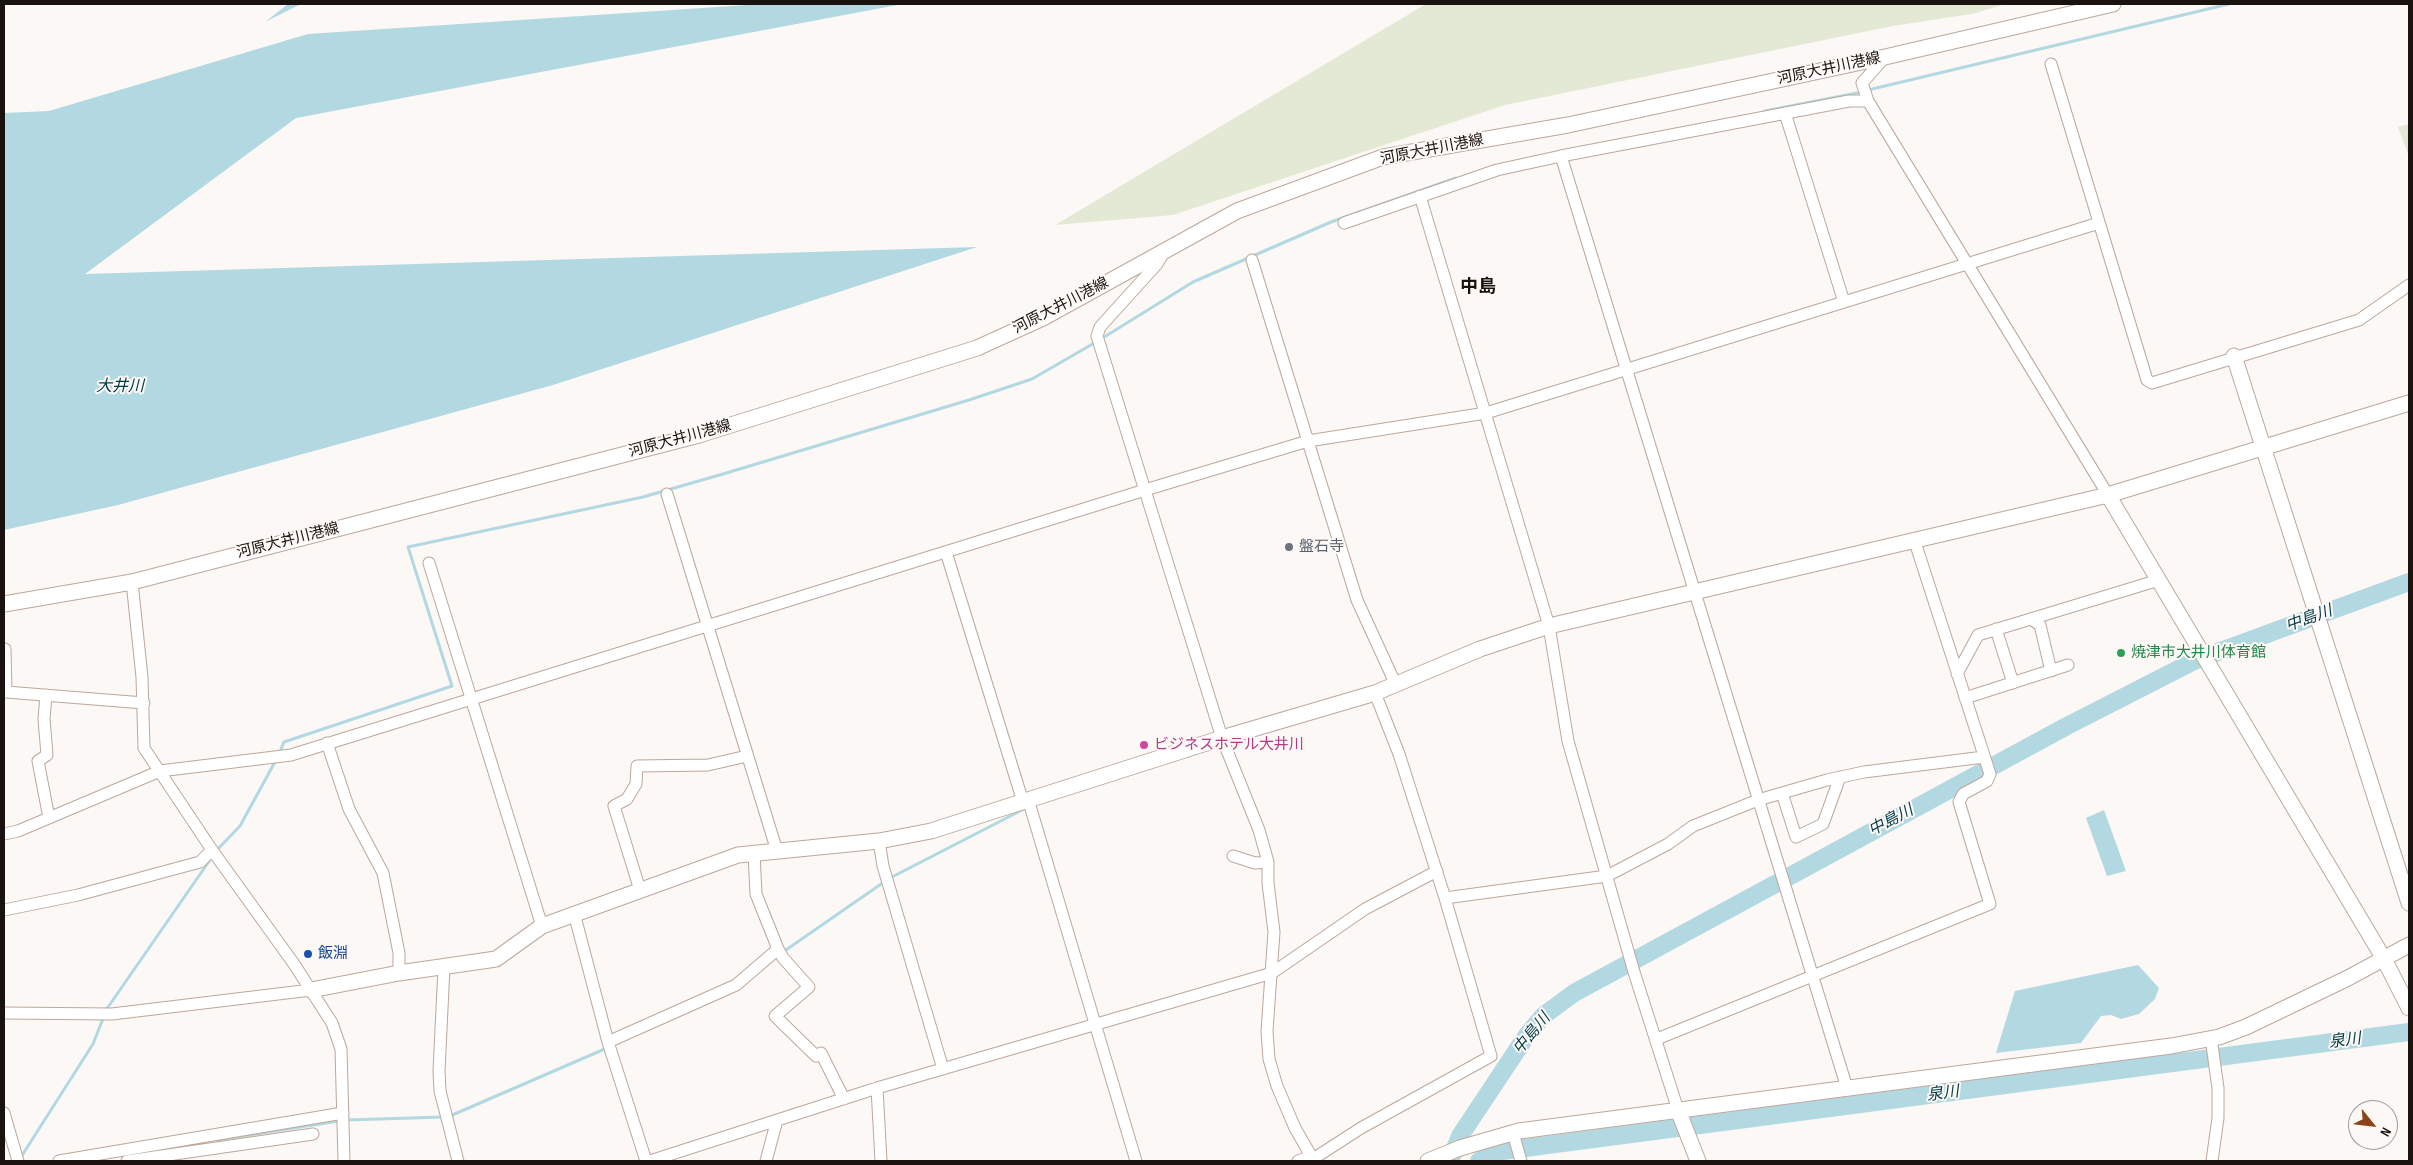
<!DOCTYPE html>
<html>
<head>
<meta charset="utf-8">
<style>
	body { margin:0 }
	#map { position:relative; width:2413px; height:1165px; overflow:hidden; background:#fcf8f5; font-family:"Sofia Sans Condensed",sans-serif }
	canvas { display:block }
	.frame { position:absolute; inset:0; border:5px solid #1a120e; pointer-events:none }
	.north { position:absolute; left:2348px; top:1100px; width:50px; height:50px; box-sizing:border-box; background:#fcf8f5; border:1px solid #a29c99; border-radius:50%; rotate:119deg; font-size:14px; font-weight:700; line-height:20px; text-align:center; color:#1a120e }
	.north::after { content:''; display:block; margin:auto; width:18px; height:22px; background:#894518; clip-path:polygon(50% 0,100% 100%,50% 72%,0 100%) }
</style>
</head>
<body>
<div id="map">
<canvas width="2413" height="1165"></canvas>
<div class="frame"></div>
<div class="north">N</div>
</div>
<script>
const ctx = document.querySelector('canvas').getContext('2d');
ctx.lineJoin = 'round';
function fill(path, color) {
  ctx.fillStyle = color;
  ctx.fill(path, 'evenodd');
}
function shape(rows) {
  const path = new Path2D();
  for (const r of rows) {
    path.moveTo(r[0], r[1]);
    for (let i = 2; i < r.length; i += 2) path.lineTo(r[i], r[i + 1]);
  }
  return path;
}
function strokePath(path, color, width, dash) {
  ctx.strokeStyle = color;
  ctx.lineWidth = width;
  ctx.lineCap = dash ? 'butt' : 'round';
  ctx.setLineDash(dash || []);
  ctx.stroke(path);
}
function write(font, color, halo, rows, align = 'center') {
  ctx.font = font + ' "Sofia Sans Condensed","Noto Sans JP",sans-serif';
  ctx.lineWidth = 4;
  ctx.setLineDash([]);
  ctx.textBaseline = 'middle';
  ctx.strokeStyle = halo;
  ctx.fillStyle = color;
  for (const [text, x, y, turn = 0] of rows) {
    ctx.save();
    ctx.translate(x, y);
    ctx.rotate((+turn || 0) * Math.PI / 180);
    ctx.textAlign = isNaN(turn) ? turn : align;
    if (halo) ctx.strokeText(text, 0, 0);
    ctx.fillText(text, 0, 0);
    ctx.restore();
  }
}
fill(shape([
	[1426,4,2006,4,1972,14,1893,26,1505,105,1173,215,1055,225],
	[2409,124,2409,157,2398,127]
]), '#e4e9d5');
fill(shape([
	[288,4,301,4,265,22],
	[763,4,903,4,296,118,85,274,977,247,553,385,118,505,4,530,4,113,49,111,308,34],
	[2104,810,2126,871,2107,876,2086,818],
	[2138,965,2159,988,2155,999,2139,1014,2121,1019,2111,1015,2101,1016,2081,1043,1996,1053,2015,991]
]), '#b2d8e2');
strokePath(shape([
	[1868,90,2229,4],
	[1765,111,1862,92],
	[1101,339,1193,282,1331,222,1456,178],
	[279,754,284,742,452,686,408,547,643,497,723,474,969,400,1032,379,1096,342],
	[215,852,240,826,276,760],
	[890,878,1026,808],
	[783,952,884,882],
	[106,1010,212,857],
	[450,1116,607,1048],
	[346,1120,444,1117],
	[217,1140,339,1121],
	[21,1157,93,1044,104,1016]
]), '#b2d8e2', 3);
strokePath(shape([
	[1450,1161,1460,1136,1527,1035,1543,1016,1574,993,2067,726,2196,660,2409,582],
	[1479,1161,1502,1151,2409,1032]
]), '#b2d8e2', 18);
const street = shape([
	[1885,57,1862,83,1868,101,2108,495],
	[2051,64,2147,380,2152,383,2359,320,2409,285],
	[1785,113,1844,302],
	[1561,156,1847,1088],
	[1420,196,1549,626,1568,741,1634,972,1678,1110],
	[1344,223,1497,170,1561,156,1849,101,1868,101],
	[1164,252,1157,264,1100,327,1097,336,1222,738,1259,830,1268,862,1268,883,1274,932,1267,1031,1269,1059,1277,1086,1295,1128,1314,1161],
	[1252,260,1357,600,1396,685],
	[667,494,777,851],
	[946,552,1023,802],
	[429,563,542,926],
	[132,582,142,677,144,748,212,850,294,964,332,1023,341,1049,344,1161],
	[2031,619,2040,625,2051,671],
	[1996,629,2013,683],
	[5,649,6,692,144,703],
	[1957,674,1978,635,2159,580],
	[1375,693,1399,754,1445,898,1607,876,1668,844,1693,826,1758,800,1827,780,1864,772,1984,757],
	[46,695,44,719,47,755,38,761,49,818],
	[1965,698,2068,665],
	[327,743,349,809,383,873,399,953,399,973],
	[1782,793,1796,837,1823,824,1840,777],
	[1028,799,1136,1161],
	[4,834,18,831,160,771,291,755,1145,490,1308,441,1486,413,2099,223],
	[879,841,883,866,943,1069],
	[1233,856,1255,863,1268,862],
	[640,890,614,806,627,799,636,784,637,766,708,765,747,756],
	[4,910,78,895,200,862,212,850],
	[574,913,608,1042,646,1161],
	[778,949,783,958,809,987,775,1016,816,1056,821,1053,844,1099],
	[444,967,439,1071,440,1091,458,1161],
	[4,1013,112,1014,311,990],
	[2211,1038,2218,1088,2218,1118,2212,1161],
	[1657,1039,1990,904,1959,802,1963,794,1987,781,1990,774,1915,542],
	[608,1042,736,985,778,949,756,894,754,853],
	[877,1088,881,1161],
	[4,1113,18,1161],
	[1513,1133,1521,1161],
	[1313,1159,1361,1128,1491,1056,1445,898],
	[59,1161,343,1113],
	[127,1161,313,1134],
	[650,1161,877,1088,1272,973,1365,909,1437,871],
	[766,1161,777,1120],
	[1298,1161,1311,1156]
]);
const secondary = shape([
	[2234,356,2409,903],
	[2108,495,2384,959,2409,1008],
	[4,604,132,582,699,435,977,348,1043,318,1237,211,1383,157,1568,125,1885,57,2113,4],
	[311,990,399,973,496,959,542,926,738,855,879,841,931,831,1222,738,1375,693,1480,649,1549,626,2108,495,2409,403],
	[1678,1110,1698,1161],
	[1428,1161,1460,1148,1519,1131,2171,1046,2219,1037,2246,1027,2348,978,2409,945]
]);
strokePath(street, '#bca79b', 13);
strokePath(secondary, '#bca79b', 17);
strokePath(street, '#fff', 11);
strokePath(secondary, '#fff', 15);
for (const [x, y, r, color] of [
	[1289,547,5,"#6b7280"],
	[2121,653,5,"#2e9e5b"],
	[1144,745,5,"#d1479c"],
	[308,954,5,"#1a4fb4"]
]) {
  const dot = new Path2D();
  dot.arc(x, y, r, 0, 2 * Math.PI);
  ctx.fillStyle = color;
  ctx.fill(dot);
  strokePath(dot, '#fcf8f5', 2);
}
write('15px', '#1a120e', '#fcf8f5', [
	["河原大井川港線",1829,69,-12],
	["河原大井川港線",1432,150,-11],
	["河原大井川港線",1061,306,-27],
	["河原大井川港線",680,439,-15],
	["河原大井川港線",288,541,-14]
]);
write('15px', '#5b616d', '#fcf8f5', [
	["盤石寺",1299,547]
], 'left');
write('15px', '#27864d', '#fcf8f5', [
	["焼津市大井川体育館",2131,653]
], 'left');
write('15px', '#b23c85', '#fcf8f5', [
	["ビジネスホテル大井川",1154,745]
], 'left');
write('15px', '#164399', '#fcf8f5', [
	["飯淵",318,954]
], 'left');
write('italic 16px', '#003a46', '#fcf8f5', [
	["大井川",120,387],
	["中島川",2309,619,-20],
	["中島川",1891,821,-28],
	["中島川",1532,1034,-50],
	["泉川",2345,1041,-7],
	["泉川",1943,1094,-7]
]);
write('bold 18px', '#1a120e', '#fcf8f5', [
	["中島",1478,287]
]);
</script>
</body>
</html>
